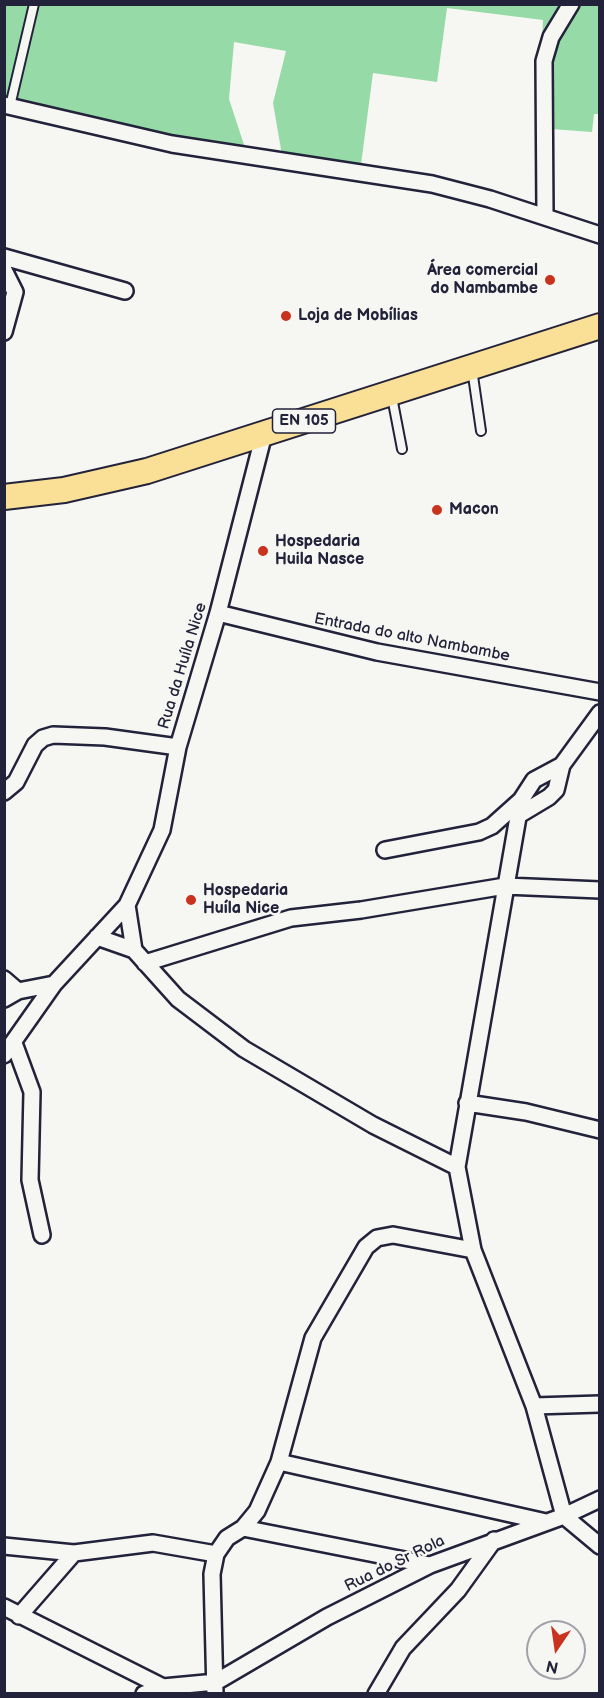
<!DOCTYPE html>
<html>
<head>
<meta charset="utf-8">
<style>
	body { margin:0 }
	#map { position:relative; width:604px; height:1698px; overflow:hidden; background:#f6f6f2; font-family:"Balsamiq Sans",sans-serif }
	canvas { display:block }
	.frame { position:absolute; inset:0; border:6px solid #22223b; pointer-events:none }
	.north { position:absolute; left:526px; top:1620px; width:60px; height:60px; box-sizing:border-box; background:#f6f6f2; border:2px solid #a1a1a9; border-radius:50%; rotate:193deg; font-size:16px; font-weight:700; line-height:24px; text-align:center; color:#22223b }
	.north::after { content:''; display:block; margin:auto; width:21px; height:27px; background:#c8321e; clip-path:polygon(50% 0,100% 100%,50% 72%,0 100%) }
</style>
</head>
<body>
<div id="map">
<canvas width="604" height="1698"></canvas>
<div class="frame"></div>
<div class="north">N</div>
</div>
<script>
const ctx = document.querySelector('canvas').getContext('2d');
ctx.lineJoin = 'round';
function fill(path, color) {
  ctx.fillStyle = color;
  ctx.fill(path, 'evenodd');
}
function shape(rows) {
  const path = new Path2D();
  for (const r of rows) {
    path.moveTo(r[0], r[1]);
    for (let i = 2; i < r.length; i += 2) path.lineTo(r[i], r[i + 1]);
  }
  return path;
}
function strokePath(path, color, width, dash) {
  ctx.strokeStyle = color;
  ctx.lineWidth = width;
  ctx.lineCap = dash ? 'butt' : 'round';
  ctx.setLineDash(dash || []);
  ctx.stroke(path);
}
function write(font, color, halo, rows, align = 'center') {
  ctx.font = font + ' "Balsamiq Sans",sans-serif';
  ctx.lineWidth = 5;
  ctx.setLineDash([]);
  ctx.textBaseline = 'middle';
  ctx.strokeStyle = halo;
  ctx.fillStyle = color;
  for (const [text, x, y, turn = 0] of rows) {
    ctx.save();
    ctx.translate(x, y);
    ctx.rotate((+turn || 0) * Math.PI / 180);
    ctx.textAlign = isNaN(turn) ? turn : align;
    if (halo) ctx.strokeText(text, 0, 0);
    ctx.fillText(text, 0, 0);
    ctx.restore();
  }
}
fill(shape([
	[5,5,599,5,599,114,594,114,592,132,538,128,543,20,447,8,437,82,373,73,360,172,283,161,273,103,286,51,234,42,229,99,248,157,5,105]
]), '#96dba7');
const lane = shape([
	[10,106,34,4],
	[472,369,481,431],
	[392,397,402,449]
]);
const street = shape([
	[4,105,172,144,432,184,490,199,600,235],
	[545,217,544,61,551,37,571,4],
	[4,257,125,291],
	[4,270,15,292,4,332],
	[218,613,377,652,600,692],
	[600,713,562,765,534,780,521,800,457,1167,473,1250,534,1406,564,1516,600,1546],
	[4,792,16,782,35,745,43,738,53,735,105,737,178,747],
	[519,815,549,797,556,790,562,765],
	[385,850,479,832,492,826,521,800],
	[127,905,134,950,178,999,244,1049,373,1125,457,1167],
	[97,937,134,950],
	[145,963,291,918,361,910,505,886,600,890],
	[4,979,18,991],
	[4,999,18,991,54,984],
	[14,1043,32,1092,30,1180,42,1235],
	[4,1055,54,984,127,905,162,830,178,747,218,613,264,434],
	[467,1103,526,1112,600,1130],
	[534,1406,600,1404],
	[279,1462,546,1522],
	[243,1528,430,1565],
	[4,1546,74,1553,153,1543,216,1554],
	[4,1607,163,1687],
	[19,1616,74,1553],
	[144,1694,163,1687,216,1682,327,1617,430,1565,564,1516,600,1499],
	[215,1694,212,1574,216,1554,227,1538,243,1528,257,1511,279,1462,313,1338,366,1247,377,1238,393,1235,473,1250],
	[376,1694,403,1648,458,1590,494,1540]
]);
const primary = shape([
	[4,497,64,490,147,471,600,326]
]);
strokePath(lane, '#22223b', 12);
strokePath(street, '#22223b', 20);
strokePath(primary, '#22223b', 28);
strokePath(lane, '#f6f6f2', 8);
strokePath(street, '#f6f6f2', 15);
strokePath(primary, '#fadf96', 24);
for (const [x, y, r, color] of [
	[550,280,6,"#c8321e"],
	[286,316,6,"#c8321e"],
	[437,510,6,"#c8321e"],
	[263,551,6,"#c8321e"],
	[191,900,6,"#c8321e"]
]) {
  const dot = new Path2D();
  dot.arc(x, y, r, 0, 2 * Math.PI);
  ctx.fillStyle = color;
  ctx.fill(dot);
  strokePath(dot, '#f6f6f2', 2);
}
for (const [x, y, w] of [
	[304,421,63]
]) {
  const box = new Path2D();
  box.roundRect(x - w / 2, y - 12, w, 24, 4.5);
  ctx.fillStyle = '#f6f6f2';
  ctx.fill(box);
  strokePath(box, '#22223b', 1.5);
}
write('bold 15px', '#22223b', null, [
	["EN 105",304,421]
]);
write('bold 16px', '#22223b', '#f6f6f2', [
	["Área comercial",538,271,"right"],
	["do Nambambe",538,289,"right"],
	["Loja de Mobílias",298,316],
	["Macon",449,510],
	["Hospedaria",275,542],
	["Huila Nasce",275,560],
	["Hospedaria",203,891],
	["Huíla Nice",203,909]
], 'left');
write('16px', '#22223b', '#f6f6f2', [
	["Entrada do alto Nambambe",412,638,11],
	["Rua da Huíla Nice",183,666,-73],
	["Rua do Sr Rola",395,1564,-26]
]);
</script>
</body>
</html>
